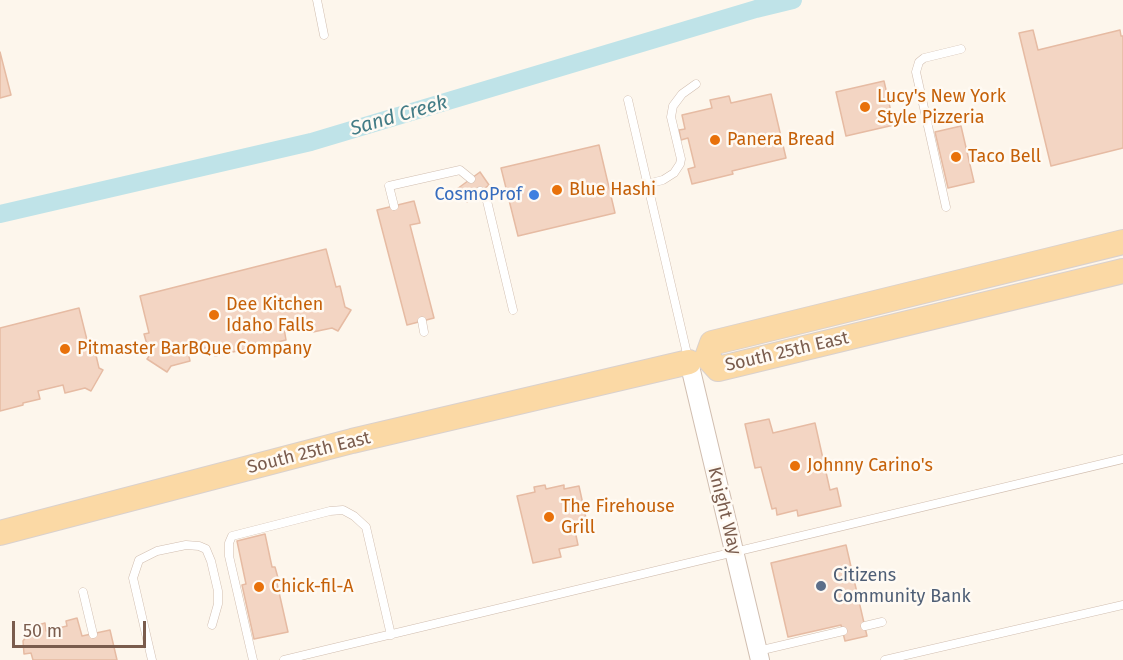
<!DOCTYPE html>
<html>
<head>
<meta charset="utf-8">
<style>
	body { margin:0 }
	#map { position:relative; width:1123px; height:660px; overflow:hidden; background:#fdf6ec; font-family:"Fira Sans",sans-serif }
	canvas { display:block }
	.scale { position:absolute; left:12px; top:621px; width:134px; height:27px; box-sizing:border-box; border:3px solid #7a5c4d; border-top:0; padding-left:8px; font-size:18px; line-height:21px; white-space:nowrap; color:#7a5c4d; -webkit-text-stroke:4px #fffaf3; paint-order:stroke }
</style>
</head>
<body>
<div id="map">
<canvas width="1123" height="660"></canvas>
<div class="scale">50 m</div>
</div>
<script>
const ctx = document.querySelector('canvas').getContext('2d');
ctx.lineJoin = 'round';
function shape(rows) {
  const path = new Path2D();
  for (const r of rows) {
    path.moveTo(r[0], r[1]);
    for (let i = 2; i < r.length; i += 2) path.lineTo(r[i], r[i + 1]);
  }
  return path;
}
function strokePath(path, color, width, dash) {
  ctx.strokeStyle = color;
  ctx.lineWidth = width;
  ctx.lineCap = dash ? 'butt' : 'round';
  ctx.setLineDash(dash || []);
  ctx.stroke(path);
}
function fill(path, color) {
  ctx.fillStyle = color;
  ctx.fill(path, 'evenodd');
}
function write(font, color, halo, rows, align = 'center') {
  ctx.font = font + ' "Fira Sans",sans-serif';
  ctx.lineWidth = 5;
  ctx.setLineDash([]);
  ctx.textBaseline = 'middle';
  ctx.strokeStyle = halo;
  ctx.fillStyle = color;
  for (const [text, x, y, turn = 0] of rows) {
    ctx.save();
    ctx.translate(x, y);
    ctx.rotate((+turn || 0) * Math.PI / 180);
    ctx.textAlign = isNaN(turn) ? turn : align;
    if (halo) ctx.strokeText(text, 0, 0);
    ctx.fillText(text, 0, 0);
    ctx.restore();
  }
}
strokePath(shape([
	[0,214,311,142,756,9,793,0]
]), '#bfe3e8', 18);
const building = shape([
	[1033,30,1038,50,1120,30,1121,36,1123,36,1123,148,1051,166,1019,33,1033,30],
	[0,52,11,95,0,98,0,52],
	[884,81,894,125,846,136,836,92,884,81],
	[771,94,786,158,732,171,733,174,692,184,688,169,695,167,688,138,681,140,679,130,685,129,682,115,712,108,710,100,729,96,731,103,771,94],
	[961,126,974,182,948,188,935,132,961,126],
	[599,145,615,213,518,236,501,168,599,145],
	[480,172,489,185,467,202,457,189,480,172],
	[414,201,420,223,410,225,434,318,407,325,377,210,414,201],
	[326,249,336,287,340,286,345,307,351,310,338,331,332,328,313,332,310,322,284,328,286,340,215,356,213,346,188,352,190,361,171,366,167,372,147,359,150,355,144,334,149,333,140,296,326,249],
	[79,308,89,348,94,347,99,368,103,370,91,391,85,388,65,393,63,385,38,391,40,399,23,403,23,405,0,411,0,328,79,308],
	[769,419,773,433,815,423,830,490,837,488,841,506,798,516,797,510,777,515,776,508,772,509,761,467,755,468,745,424,769,419],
	[545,485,546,489,564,485,564,489,579,486,587,523,574,526,578,545,559,549,561,557,533,563,517,496,535,492,534,487,545,485],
	[265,534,272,567,275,567,278,578,276,579,288,632,254,639,242,585,246,584,237,541,265,534],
	[846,545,867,636,845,641,841,625,788,637,771,563,846,545],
	[77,618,82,636,110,630,117,660,33,660,31,653,24,654,23,641,32,629,38,625,45,623,46,631,67,626,66,621,77,618]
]);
fill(building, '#f3d5c3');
strokePath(building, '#e6bba3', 1.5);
const service = shape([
	[317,0,324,35],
	[628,100,688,358],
	[647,184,663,180,674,173,680,164,681,159,671,117,673,106,682,94,696,84],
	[480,191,487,201,513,310],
	[394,206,389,186,460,170,471,179],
	[946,207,916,72,919,62,924,58,961,49],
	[422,321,424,332],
	[83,592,93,634],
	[865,626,882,622],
	[758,651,843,631],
	[152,660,133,578,139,560,157,551,186,545,199,546,206,549,211,561,218,591,218,604,212,625],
	[253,660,229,556,229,543,232,536,330,511,343,510,354,516,366,527,391,635],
	[284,660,1123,459],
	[885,660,1123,605]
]);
const tertiary = shape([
	[689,362,760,660]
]);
const primary = shape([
	[1123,242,712,343,707,357,718,369,1123,271],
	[0,533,352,441,689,362]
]);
strokePath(service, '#d1beb0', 9);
strokePath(tertiary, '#d1beb0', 20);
strokePath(primary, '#dad1cd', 26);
strokePath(service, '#fff', 8);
strokePath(tertiary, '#fff', 18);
strokePath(primary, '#fbd9a5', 24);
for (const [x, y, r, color] of [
	[865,107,6,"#e8710a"],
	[715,140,6,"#e8710a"],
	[956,157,6,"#e8710a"],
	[557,190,6,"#e8710a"],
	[534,195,6,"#3f7fe0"],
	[214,315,6,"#e8710a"],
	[65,349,6,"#e8710a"],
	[795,466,6,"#e8710a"],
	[549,517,6,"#e8710a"],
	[821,586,6,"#5c6f8a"],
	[259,587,6,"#e8710a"]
]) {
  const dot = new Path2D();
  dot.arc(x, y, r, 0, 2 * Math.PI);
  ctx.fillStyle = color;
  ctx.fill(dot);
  strokePath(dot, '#fffaf3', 2);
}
write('18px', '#c56008', '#fffaf3', [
	["Lucy's New York",877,97],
	["Style Pizzeria",877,118],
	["Panera Bread",727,140],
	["Taco Bell",968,157],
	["Blue Hashi",569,190],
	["Dee Kitchen",226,305],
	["Idaho Falls",226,326],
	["Pitmaster BarBQue Company",77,349],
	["Johnny Carino's",807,466],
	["The Firehouse",561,507],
	["Grill",561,528],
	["Chick-fil-A",271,587]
], 'left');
write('18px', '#366cbe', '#fffaf3', [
	["CosmoProf",522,195]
], 'right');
write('18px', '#7a5c4d', '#fffaf3', [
	["South 25th East",787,352,-13],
	["South 25th East",309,453,-14],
	["Knight Way",724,511,76]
]);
write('18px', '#4e5e75', '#fffaf3', [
	["Citizens",833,576],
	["Community Bank",833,597]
], 'left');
write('italic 20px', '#437c86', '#fffaf3', [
	["Sand Creek",399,116,-16]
]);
</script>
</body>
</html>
